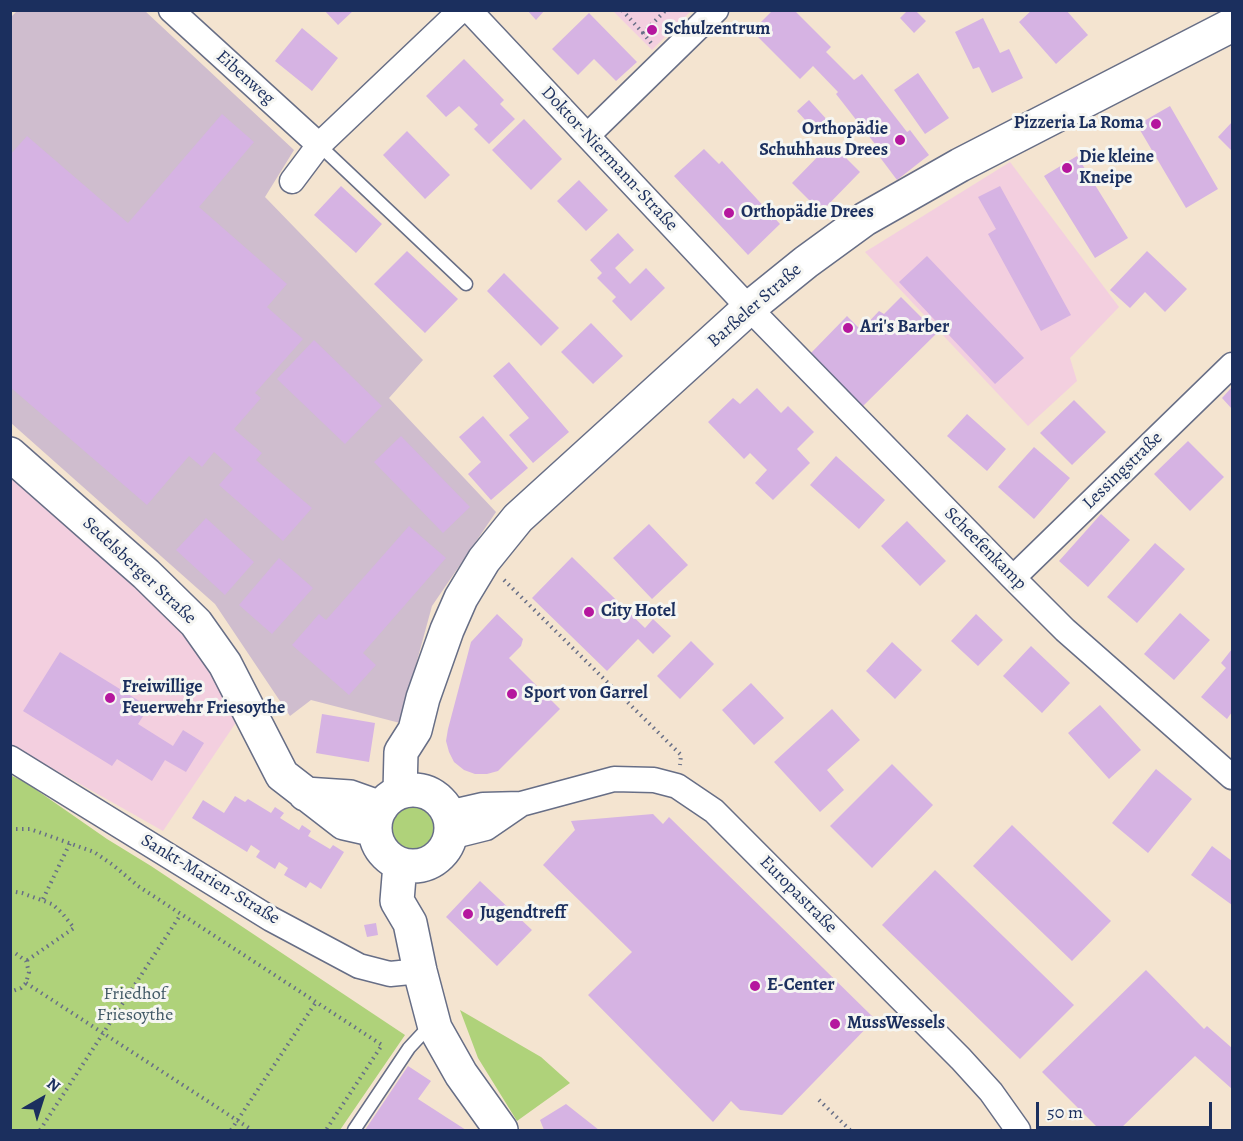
<!DOCTYPE html>
<html>
<head>
<meta charset="utf-8">
<style>
	body { margin:0 }
	#map { position:relative; width:1243px; height:1141px; overflow:hidden; background:#f4e4d0; font-family:Alegreya,serif }
	canvas { display:block }
	.frame { position:absolute; inset:0; border:12px solid #1b2f5e; pointer-events:none }
	.north { position:absolute; left:12px; top:1069px; width:60px; height:60px; -webkit-text-stroke:4px #f6f6f2; paint-order:stroke; rotate:39deg; font-size:16px; font-weight:700; line-height:24px; text-align:center; color:#1b2f5e }
	.north::after { content:''; display:block; margin:auto; width:21px; height:27px; background:#1b2f5e; clip-path:polygon(50% 0,100% 100%,50% 72%,0 100%) }
	.scale { position:absolute; left:1036px; top:1102px; width:176px; height:27px; box-sizing:border-box; border:3px solid #1b2f5e; border-top:0; padding-left:8px; font-size:18px; line-height:21px; white-space:nowrap; color:#1b2f5e; -webkit-text-stroke:4px #f6f6f2; paint-order:stroke }
</style>
</head>
<body>
<div id="map">
<canvas width="1243" height="1141"></canvas>
<div class="frame"></div>
<div class="north">N</div>
<div class="scale">50 m</div>
</div>
<script>
const ctx = document.querySelector('canvas').getContext('2d');
ctx.lineJoin = 'round';
function fill(path, color) {
  ctx.fillStyle = color;
  ctx.fill(path, 'evenodd');
}
function shape(rows) {
  const path = new Path2D();
  for (const r of rows) {
    if (r.length === 3) {
      path.moveTo(r[0] + r[2], r[1]);
      path.arc(r[0], r[1], r[2], 0, 2 * Math.PI);
      continue;
    }
    path.moveTo(r[0], r[1]);
    for (let i = 2; i < r.length; i += 2) path.lineTo(r[i], r[i + 1]);
  }
  return path;
}
function strokePath(path, color, width, dash) {
  ctx.strokeStyle = color;
  ctx.lineWidth = width;
  ctx.lineCap = dash ? 'butt' : 'round';
  ctx.setLineDash(dash || []);
  ctx.stroke(path);
}
function write(font, color, halo, rows, align = 'center') {
  ctx.font = font + ' Alegreya,serif';
  ctx.lineWidth = 6;
  ctx.setLineDash([]);
  ctx.textBaseline = 'middle';
  ctx.strokeStyle = halo;
  ctx.fillStyle = color;
  for (const [text, x, y, turn = 0] of rows) {
    ctx.save();
    ctx.translate(x, y);
    ctx.rotate((+turn || 0) * Math.PI / 180);
    ctx.textAlign = isNaN(turn) ? turn : align;
    if (halo) ctx.strokeText(text, 0, 0);
    ctx.fillText(text, 0, 0);
    ctx.restore();
  }
}
fill(shape([
	[613,11,691,11,652,50],
	[1010,162,1119,307,1070,358,1077,381,1028,426,865,252],
	[10,469,172,611,243,712,163,831,11,745]
]), '#f3cfdf');
fill(shape([
	[17,11,145,11,294,150,265,197,423,360,389,398,496,512,432,606,400,723,311,700,290,716,215,604,11,423,11,17]
]), '#cfbdce');
fill(shape([
	[10,775,25,782,107,839,151,866,405,1035,340,1130,11,1130],
	[413,828,22],
	[460,1010,541,1057,570,1083,517,1121,478,1058]
]), '#afd27a');
fill(shape([
	[324,10,354,10,338,25],
	[527,10,545,10,536,20],
	[773,10,794,10,831,47,826,52,854,80,862,74,907,132,910,130,929,155,897,180,879,156,882,153,836,94,838,92,813,66,800,79,752,31],
	[908,10,915,10,926,21,914,33,900,18],
	[1032,10,1066,10,1088,35,1056,64,1019,22],
	[589,13,637,62,616,81,594,59,578,75,552,49],
	[983,18,1000,53,1009,49,1023,78,992,93,979,67,973,69,955,32],
	[302,28,338,58,312,91,275,61],
	[464,59,504,100,500,104,515,119,489,144,474,129,478,125,459,106,446,117,426,96],
	[918,73,949,118,925,134,894,90],
	[809,100,830,123,818,134,797,111],
	[1170,106,1218,189,1186,208,1137,125],
	[222,114,254,142,199,207,287,284,267,307,303,339,255,393,261,398,234,429,262,453,256,460,312,508,283,541,219,485,233,469,214,452,202,467,189,456,147,505,10,387,10,155,27,136,128,223],
	[524,119,562,159,531,190,492,150],
	[1232,122,1232,151,1218,137],
	[407,131,450,175,425,199,383,155],
	[831,143,860,172,821,212,792,183],
	[704,149,719,164,722,161,780,224,748,255,674,176],
	[1077,156,1128,238,1095,258,1044,176],
	[579,180,608,210,586,231,557,201],
	[341,186,382,224,356,253,314,215],
	[1000,186,1071,315,1041,331,988,234,996,229,978,197],
	[618,233,634,250,615,268,630,284,646,268,665,288,631,321,612,301,616,297,597,278,602,273,590,260],
	[407,251,458,299,425,333,374,284],
	[1147,251,1187,289,1165,312,1145,292,1130,308,1110,290],
	[927,256,1024,358,995,384,899,282],
	[504,273,559,328,541,346,487,291],
	[901,297,937,333,862,407,810,354,847,316,861,330,879,311,884,314],
	[591,323,623,356,593,384,561,352],
	[314,340,382,406,345,444,277,379],
	[509,362,569,432,533,463,509,435,529,418,493,376],
	[1232,387,1232,409,1222,398],
	[757,388,781,413,788,406,814,432,797,449,810,463,773,500,755,483,767,470,750,453,744,459,708,422,733,398,740,404],
	[1074,400,1106,432,1072,465,1040,433],
	[967,414,1006,449,987,471,947,436],
	[483,416,528,468,491,500,468,474,481,462,459,437],
	[401,436,470,507,443,533,374,462],
	[1188,441,1224,477,1190,511,1154,474],
	[1034,447,1070,478,1034,519,998,487],
	[836,456,885,500,859,529,810,485],
	[1101,514,1130,540,1088,587,1059,561],
	[206,518,254,562,225,595,176,550],
	[907,521,946,561,920,586,881,546],
	[649,524,688,565,652,599,613,558],
	[409,526,446,558,363,653,376,665,349,695,292,645,319,614,326,620],
	[1155,543,1185,569,1137,623,1107,597],
	[572,557,645,628,653,619,671,636,653,654,638,639,607,671,532,598],
	[279,558,313,588,272,634,239,605],
	[1180,613,1210,640,1174,680,1144,654],
	[497,614,523,639,521,646,509,658,560,709,498,771,487,774,475,774,464,770,454,762,449,752,446,741,448,729,471,642],
	[976,614,1003,640,978,666,951,641],
	[691,641,714,664,680,699,657,676],
	[892,642,922,670,895,699,866,671],
	[1031,646,1070,683,1042,713,1003,676],
	[1232,649,1232,712,1227,719,1201,697,1226,668,1221,663],
	[60,652,149,707,138,724,173,746,183,730,204,743,186,772,165,760,152,781,117,759,112,766,23,711],
	[751,683,784,718,754,745,722,710],
	[1100,705,1141,750,1109,779,1068,733],
	[832,709,860,740,827,770,844,790,820,812,774,762],
	[322,714,375,723,369,762,316,753],
	[892,764,933,805,872,868,830,826],
	[1156,769,1192,799,1148,853,1112,823],
	[235,796,245,802,248,799,271,813,275,807,284,813,280,818,299,830,302,825,311,831,308,836,330,849,333,845,344,852,321,889,310,882,306,888,284,875,288,868,279,862,275,869,256,857,260,851,251,845,247,852,192,818,203,800,224,813],
	[653,814,663,824,669,817,875,1019,782,1115,740,1110,731,1101,713,1122,588,995,632,952,543,865,575,830,571,821],
	[1012,825,1111,921,1072,961,973,866],
	[1212,846,1232,861,1232,905,1191,875],
	[935,870,1074,1005,1020,1059,882,925],
	[480,881,532,930,497,966,446,917],
	[376,923,378,935,367,937,364,925],
	[1146,970,1204,1029,1207,1026,1232,1048,1232,1089,1195,1056,1119,1130,1100,1130,1042,1072],
	[408,1066,431,1081,418,1099,466,1130,365,1130],
	[566,1104,599,1130,544,1130,540,1120]
]), '#d6b3e3');
const lane = shape([
	[319,145,466,284],
	[354,1130,409,1048,422,1034,434,1028]
]);
const street = shape([
	[171,10,319,145],
	[469,10,749,308,1013,578,1065,630,1232,777],
	[588,135,716,10],
	[292,181,319,145,461,10],
	[1013,578,1232,365],
	[10,758,271,919,359,966,390,974,420,971],
	[448,813,483,805,521,804,614,779,654,780,677,786,714,811,961,1059,991,1092,1018,1130],
	[450,837,486,828,521,804]
]);
const secondary = shape([
	[10,454,146,574,196,623,225,664,282,775,344,823,375,830],
	[413,828,38],
	[400,792,401,752,415,730,423,698,447,630,461,598,484,560,518,518,749,308,806,262,865,219,960,165,1232,25],
	[305,794,350,797,381,808],
	[400,864,397,901,410,923,420,971,435,1028,461,1074,501,1130]
]);
strokePath(lane, '#676e86', 15);
strokePath(street, '#676e86', 27);
strokePath(secondary, '#676e86', 36);
strokePath(shape([
	[622,10,643,33],
	[651,43,643,33,666,10],
	[504,580,681,755,680,765],
	[10,829,30,829,94,852,113,865,138,886,382,1045,326,1130],
	[10,891,22,893,52,904,62,913,74,928,26,961],
	[43,899,70,843],
	[10,953,15,953,26,961,29,972,26,983,21,988,10,992],
	[26,983,252,1130],
	[819,1100,850,1130],
	[40,1130,181,914],
	[231,1130,316,1002]
]), '#676e86', 4, [1.5, 4.5]);
strokePath(lane, '#fff', 12);
strokePath(street, '#fff', 24);
strokePath(secondary, '#fff', 33);
for (const [x, y, r, color] of [
	[652,30,6,"#b5179e"],
	[1156,124,6,"#b5179e"],
	[900,140,6,"#b5179e"],
	[1067,168,6,"#b5179e"],
	[729,213,6,"#b5179e"],
	[848,328,6,"#b5179e"],
	[589,612,6,"#b5179e"],
	[512,694,6,"#b5179e"],
	[110,698,6,"#b5179e"],
	[468,914,6,"#b5179e"],
	[755,986,6,"#b5179e"],
	[835,1024,6,"#b5179e"]
]) {
  const dot = new Path2D();
  dot.arc(x, y, r, 0, 2 * Math.PI);
  ctx.fillStyle = color;
  ctx.fill(dot);
  strokePath(dot, '#f6f6f2', 2);
}
write('bold 18px', '#1b2f5e', '#f6f6f2', [
	["Schulzentrum",664,30],
	["Pizzeria La Roma",1144,124,"right"],
	["Orthopädie",888,130,"right"],
	["Schuhhaus Drees",888,151,"right"],
	["Die kleine",1079,158],
	["Kneipe",1079,179],
	["Orthopädie Drees",741,213],
	["Ari's Barber",860,328],
	["City Hotel",601,612],
	["Freiwillige",122,688],
	["Feuerwehr Friesoythe",122,709],
	["Sport von Garrel",524,694],
	["Jugendtreff",480,914],
	["E-Center",767,986],
	["MussWessels",847,1024]
], 'left');
write('18px', '#1b2f5e', '#f6f6f2', [
	["Eibenweg",245,78,42],
	["Doktor-Niermann-Straße",609,159,47],
	["Barßeler Straße",755,306,-41],
	["Lessingstraße",1123,471,-44],
	["Scheefenkamp",985,549,45],
	["Sedelsberger Straße",139,571,43],
	["Sankt-Marien-Straße",210,880,31],
	["Europastraße",798,895,45]
]);
write('18px', '#405865', '#f6f6f2', [
	["Friedhof",135,995],
	["Friesoythe",135,1016]
]);
</script>
</body>
</html>
